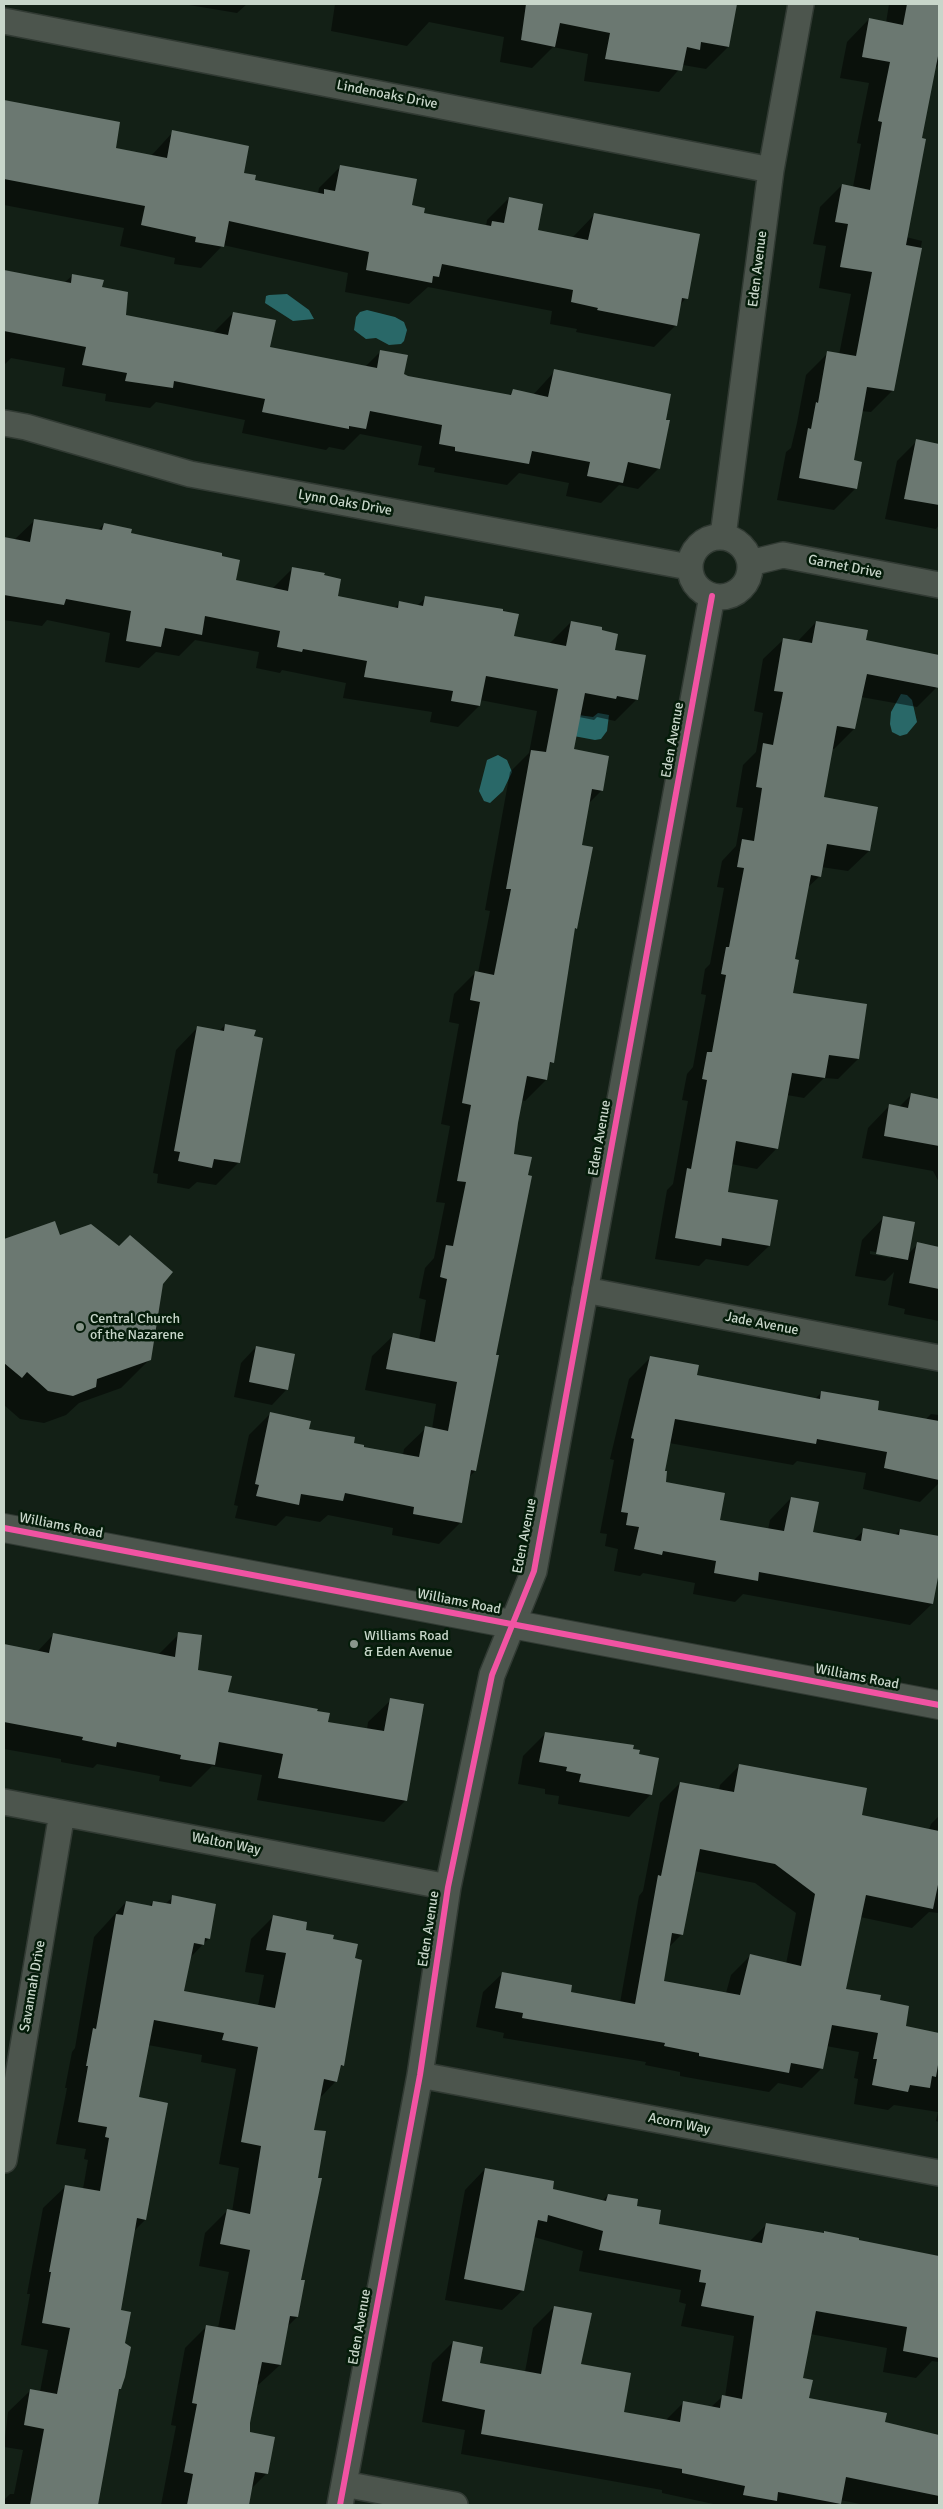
<!DOCTYPE html>
<html>
<head>
<meta charset="utf-8">
<style>
	body { margin:0 }
	#map { position:relative; width:943px; height:2509px; overflow:hidden; background:#132016; font-family:Signika,sans-serif }
	canvas { display:block }
	.frame { position:absolute; inset:0; border:5px solid #c8d6ca; pointer-events:none }
</style>
</head>
<body>
<div id="map">
<canvas width="943" height="2509"></canvas>
<div class="frame"></div>
</div>
<script>
const ctx = document.querySelector('canvas').getContext('2d');
ctx.lineJoin = 'round';
function fill(path, color) {
  ctx.fillStyle = color;
  ctx.fill(path, 'evenodd');
}
function shape(rows) {
  const path = new Path2D();
  for (const r of rows) {
    if (r.length === 3) {
      path.moveTo(r[0] + r[2], r[1]);
      path.arc(r[0], r[1], r[2], 0, 2 * Math.PI);
      continue;
    }
    path.moveTo(r[0], r[1]);
    for (let i = 2; i < r.length; i += 2) path.lineTo(r[i], r[i + 1]);
  }
  return path;
}
function strokePath(path, color, width, dash) {
  ctx.strokeStyle = color;
  ctx.lineWidth = width;
  ctx.lineCap = dash ? 'butt' : 'round';
  ctx.setLineDash(dash || []);
  ctx.stroke(path);
}
function write(font, color, halo, rows, align = 'center') {
  ctx.font = font + ' Signika,sans-serif';
  ctx.lineWidth = 5;
  ctx.setLineDash([]);
  ctx.textBaseline = 'middle';
  ctx.strokeStyle = halo;
  ctx.fillStyle = color;
  for (const [text, x, y, turn = 0] of rows) {
    ctx.save();
    ctx.translate(x, y);
    ctx.rotate((+turn || 0) * Math.PI / 180);
    ctx.textAlign = isNaN(turn) ? turn : align;
    if (halo) ctx.strokeText(text, 0, 0);
    ctx.fillText(text, 0, 0);
    ctx.restore();
  }
}
fill(shape([
	[287,294,309,310,314,319,293,321,265,303,266,296,269,295],
	[367,310,395,317,404,322,407,330,404,341,401,344,389,345,376,338,366,339,354,330,356,317,360,312],
	[901,694,907,695,912,700,917,722,907,734,900,736,892,732,890,724,891,712],
	[598,713,609,715,607,731,601,739,595,740,563,734,571,714,593,717],
	[498,755,507,760,512,772,503,791,490,803,484,801,479,791,487,760]
]), '#296868');
fill(shape([
	[183,4,247,4,237,13],
	[335,4,736,4,728,47,706,69,683,65,659,92,584,81,588,54,553,47,532,68,500,62,504,37,429,22,407,46,331,31],
	[889,4,939,4,939,64,935,68,921,139,906,237,922,241,893,390,871,412,861,411,852,461,856,488,834,510,777,500,786,452,791,448,797,423,806,375,828,353,839,355,851,294,819,288,826,246,813,244,820,207,842,185,853,187,861,144,857,143,869,83,840,78,847,42,869,19,886,23],
	[4,101,114,148,151,156,173,132,253,181,318,194,319,188,341,166,422,214,486,227,487,220,509,198,537,231,572,238,594,215,686,298,680,305,676,325,654,347,576,332,577,329,550,324,552,311,428,287,409,304,345,292,348,273,223,245,201,268,174,264,175,258,120,246,124,228,4,205],
	[4,272,64,283,73,275,101,288,125,316,213,333,233,313,268,348,365,367,381,351,403,374,408,377,508,396,513,391,533,395,555,371,665,421,659,468,638,489,619,485,601,503,566,496,569,483,519,473,507,485,434,472,435,468,418,465,422,446,360,434,344,450,329,447,326,450,242,433,245,420,156,402,150,408,105,401,106,394,62,386,65,368,11,358,4,365],
	[917,441,939,445,939,525,936,529,885,519,897,461],
	[35,520,98,530,104,524,130,534,180,543,179,546,234,580,272,589,293,568,336,597,394,608,400,603,417,606,426,597,513,637,549,644,571,622,600,631,614,651,637,699,615,721,597,717,594,720,579,717,572,750,602,790,588,804,580,846,576,928,573,931,552,1062,548,1066,546,1080,525,1101,521,1100,517,1123,495,1356,475,1471,469,1477,461,1522,439,1544,392,1535,393,1528,328,1515,320,1522,286,1516,276,1526,235,1518,238,1506,234,1505,249,1435,271,1413,308,1430,362,1448,403,1455,404,1449,426,1428,432,1429,436,1404,365,1390,372,1356,394,1335,419,1340,426,1300,419,1298,425,1268,434,1258,445,1203,436,1202,450,1126,441,1124,459,1024,449,1022,454,994,475,973,478,973,490,911,485,910,510,772,529,753,537,711,480,700,479,706,458,727,430,722,432,712,343,698,346,683,282,670,280,673,256,668,259,652,195,640,179,656,156,652,139,668,105,662,110,633,47,620,42,626,4,620,4,538,14,540],
	[816,622,865,641,939,656,937,687,917,707,861,697,854,729,834,749,831,749,822,798,869,851,848,871,821,867,820,876,807,888,793,960,792,994,858,1059,838,1079,824,1078,804,1098,787,1095,777,1148,757,1169,731,1164,726,1193,769,1246,748,1266,706,1259,699,1266,655,1259,667,1190,673,1184,688,1101,682,1100,687,1074,693,1067,706,995,701,994,705,969,710,964,724,888,717,887,722,861,736,846,743,808,736,807,743,765,756,752,763,713,754,711,763,659,784,639,798,641],
	[225,1025,238,1163,216,1185,197,1182,189,1189,157,1183,158,1174,153,1173,176,1050,198,1027,219,1031],
	[911,1095,939,1100,939,1182,933,1171,862,1158,868,1128,890,1105,899,1107],
	[884,1217,908,1254,918,1244,939,1248,939,1321,904,1314,905,1309,888,1305,894,1272,885,1281,855,1276,862,1240],
	[870,1251,891,1255,891,1258,870,1254],
	[54,1223,59,1237,119,1248,162,1283,150,1359,121,1388,79,1403,66,1415,44,1423,20,1419,4,1405,4,1240],
	[256,1347,287,1389,272,1405,234,1397,241,1363],
	[651,1357,695,1376,815,1399,822,1392,876,1411,925,1420,931,1414,939,1415,939,1483,920,1502,863,1489,866,1473,797,1461,793,1465,669,1443,664,1472,664,1483,718,1521,768,1530,770,1520,791,1498,812,1533,853,1541,864,1530,895,1535,900,1530,939,1538,939,1565,932,1604,910,1625,743,1594,735,1602,693,1594,695,1583,643,1573,640,1576,614,1571,618,1549,605,1546,607,1534,600,1533,614,1460,610,1459,629,1379],
	[179,1634,196,1671,227,1693,316,1712,327,1723,367,1730,368,1722,391,1700,406,1800,384,1822,257,1800,262,1775,212,1766,191,1787,159,1781,160,1776,97,1764,93,1768,61,1762,61,1759,4,1749,4,1645,37,1652,53,1635,158,1655],
	[545,1734,631,1750,638,1755,651,1794,629,1817,558,1804,559,1796,545,1794,545,1789,518,1784,523,1756],
	[740,1765,861,1816,929,1830,931,1824,939,1816,939,1913,929,1912,912,1928,860,1917,844,1990,879,2001,904,2027,939,2034,939,2122,936,2121,938,2112,894,2105,888,2110,854,2104,858,2079,854,2078,859,2052,826,2046,822,2068,802,2088,778,2083,769,2092,680,2076,680,2072,645,2065,646,2062,503,2038,504,2033,476,2027,483,1992,503,1973,569,1993,620,2003,639,1896,643,1891,660,1803,680,1783,719,1790,720,1785],
	[694,1871,755,1883,796,1913,786,1964,750,1956,731,1975,726,1993,663,1982,669,1947,682,1934],
	[173,1897,208,1939,190,1958,183,1992,258,2006,264,1975,245,1972,251,1939,273,1917,332,1940,354,1959,343,2065,338,2069,336,2081,319,2099,313,2131,297,2317,287,2327,280,2365,256,2387,248,2433,267,2473,250,2490,247,2505,161,2505,176,2426,171,2425,185,2348,207,2326,218,2328,229,2272,199,2266,205,2233,227,2211,232,2212,239,2168,219,2164,236,2069,201,2062,202,2055,148,2045,138,2098,145,2220,134,2231,119,2311,123,2344,120,2389,117,2391,96,2505,4,2505,4,2500,10,2494,14,2494,23,2450,4,2447,8,2412,31,2390,40,2392,48,2350,21,2345,30,2294,27,2294,43,2208,66,2186,83,2189,88,2160,84,2159,86,2149,56,2144,67,2088,65,2088,72,2052,75,2048,94,1937,126,1902,149,1906,153,1902,165,1904],
	[485,2169,551,2190,601,2202,608,2195,635,2207,657,2225,749,2242,767,2224,823,2234,825,2232,857,2241,939,2256,939,2362,932,2361,916,2378,883,2372,887,2348,810,2334,801,2379,808,2399,884,2423,939,2436,939,2505,865,2505,840,2500,838,2505,718,2505,662,2493,662,2490,461,2454,465,2430,422,2422,432,2363,453,2342,479,2364,525,2372,533,2328,554,2307,580,2365,623,2413,665,2421,684,2402,711,2407,722,2397,725,2397,734,2336,681,2326,686,2304,679,2302,681,2290,579,2271,583,2251,534,2237,523,2290,502,2310,445,2300,465,2190]
]), '#0007');
fill(shape([
	[526,4,737,4,729,47,701,42,700,50,687,47,682,71,605,59,610,33,560,23,555,47,521,40],
	[907,4,939,4,939,51,922,138,926,139,906,245,922,248,894,391,867,387,854,460,862,462,857,489,799,478,808,428,811,429,816,402,818,403,827,351,856,356,872,272,840,267,848,224,835,222,842,184,870,190,882,122,878,121,890,62,862,57,869,18,903,25],
	[4,100,120,122,116,148,167,158,172,130,249,146,244,173,256,175,255,180,324,194,324,189,335,191,340,165,417,179,412,205,425,208,424,213,491,226,492,221,504,223,509,197,543,204,538,230,588,240,594,213,700,234,688,299,682,298,677,326,597,310,598,308,571,302,573,290,442,264,439,277,433,276,432,283,366,270,369,252,229,221,224,247,195,242,196,237,141,225,145,206,4,179],
	[4,270,71,283,72,274,104,280,102,287,128,292,126,315,228,335,233,312,276,320,270,347,377,368,380,350,408,355,404,374,408,376,511,395,513,389,548,397,554,369,671,394,666,420,670,420,660,469,628,462,623,483,587,476,590,462,532,451,529,464,455,451,455,447,439,444,442,425,370,411,366,429,349,426,349,429,262,412,265,399,174,381,173,388,125,381,127,373,82,365,86,347,4,331],
	[916,439,939,444,939,505,904,499],
	[34,519,102,530,104,523,132,529,131,533,222,553,222,556,240,560,236,580,288,591,292,567,325,573,324,575,341,579,338,596,398,608,399,601,423,606,425,596,503,609,503,611,519,614,514,636,566,646,571,621,602,627,602,630,618,634,615,650,646,655,638,700,617,696,616,699,585,693,574,749,609,756,603,791,592,789,582,845,593,847,577,929,575,928,554,1063,550,1062,547,1080,527,1076,518,1123,514,1154,532,1157,528,1175,532,1176,496,1355,499,1355,476,1471,471,1470,462,1523,413,1514,414,1507,345,1493,343,1501,301,1494,299,1505,256,1496,259,1485,255,1484,270,1412,311,1421,309,1429,355,1437,354,1443,364,1445,364,1447,419,1457,425,1426,448,1431,457,1382,386,1369,393,1333,435,1342,447,1279,440,1277,446,1245,453,1246,466,1182,457,1181,471,1105,462,1103,480,1002,470,1000,475,971,494,975,511,889,506,889,531,750,546,752,558,689,486,676,480,706,451,701,453,691,364,677,367,661,303,649,302,652,277,647,280,631,205,616,202,635,165,628,161,647,126,641,131,611,66,599,64,605,4,595,4,537,30,542],
	[816,621,868,630,866,640,939,655,939,688,867,674,855,729,837,726,824,797,878,807,870,851,827,844,821,877,811,875,795,959,799,960,793,993,867,1004,859,1059,829,1055,825,1078,792,1073,778,1149,736,1141,728,1192,778,1200,770,1246,722,1238,721,1246,675,1238,687,1168,691,1169,707,1080,702,1079,707,1052,712,1052,726,975,721,974,726,947,729,947,744,868,737,867,742,839,754,841,762,788,756,787,763,743,773,745,783,692,774,691,783,638,812,643],
	[225,1024,256,1030,254,1036,263,1038,240,1163,214,1159,212,1168,178,1161,180,1152,174,1151,197,1026,224,1031],
	[911,1093,939,1099,939,1146,884,1136,889,1104,908,1108],
	[883,1216,915,1222,908,1260,876,1254],
	[55,1221,60,1235,91,1224,119,1246,130,1235,173,1272,163,1284,151,1360,97,1379,96,1387,73,1396,48,1391,27,1372,22,1378,4,1363,4,1239],
	[917,1242,939,1247,939,1289,909,1283],
	[256,1346,295,1354,288,1390,249,1382],
	[650,1356,699,1365,697,1375,820,1399,821,1391,879,1401,878,1410,939,1421,939,1480,884,1468,887,1452,817,1439,816,1444,675,1419,665,1471,667,1471,666,1482,725,1493,720,1520,784,1531,791,1497,819,1502,813,1532,861,1541,863,1528,899,1535,900,1529,939,1536,939,1572,933,1604,759,1572,758,1581,714,1573,716,1561,663,1551,662,1555,634,1549,639,1527,626,1525,628,1513,621,1512,634,1439,631,1438],
	[178,1632,202,1635,198,1670,232,1676,228,1692,318,1709,317,1711,330,1713,328,1722,384,1731,390,1698,424,1704,407,1801,278,1778,283,1754,219,1742,215,1765,180,1759,181,1755,117,1742,116,1747,82,1740,83,1737,4,1722,4,1644,49,1653,53,1633,175,1657],
	[545,1732,634,1745,633,1749,640,1750,639,1754,659,1758,652,1795,579,1782,581,1774,566,1771,567,1767,539,1762],
	[739,1764,867,1788,862,1815,939,1831,939,1880,933,1909,866,1895,846,1989,881,1995,880,2000,909,2006,906,2026,939,2033,939,2059,936,2077,932,2076,930,2088,910,2085,908,2092,872,2085,877,2059,873,2059,878,2033,832,2025,823,2069,791,2063,789,2073,699,2056,699,2053,664,2046,665,2043,522,2018,523,2013,495,2008,502,1972,572,1985,571,1992,635,2004,658,1875,661,1876,680,1782,734,1792],
	[700,1849,775,1864,815,1894,801,1966,750,1954,740,1995,664,1981,672,1933,683,1935],
	[172,1895,216,1904,210,1939,205,1938,204,1945,194,1943,184,1991,275,2008,286,1953,266,1950,273,1915,307,1922,306,1930,334,1935,333,1939,358,1944,355,1958,362,1960,344,2066,341,2065,337,2082,324,2079,314,2130,326,2131,318,2178,322,2178,301,2280,305,2280,298,2317,290,2316,281,2365,262,2362,250,2423,250,2432,275,2437,268,2474,255,2472,249,2505,187,2505,193,2474,184,2472,197,2404,192,2403,206,2325,235,2330,250,2250,220,2244,227,2209,250,2214,261,2146,241,2142,258,2047,222,2040,224,2033,154,2020,139,2097,168,2103,146,2220,137,2218,121,2310,131,2312,125,2343,131,2347,125,2377,121,2389,119,2389,98,2505,30,2505,44,2429,24,2425,30,2389,57,2394,70,2328,42,2323,51,2272,49,2272,65,2185,100,2191,109,2138,105,2137,107,2127,78,2122,88,2066,86,2066,93,2028,96,2029,116,1914,123,1915,126,1901,152,1906,153,1901,171,1904],
	[485,2168,554,2181,553,2189,606,2201,608,2194,638,2199,637,2206,661,2210,659,2224,708,2233,762,2243,766,2223,824,2233,824,2231,859,2238,859,2240,939,2256,939,2358,903,2351,907,2327,816,2311,803,2378,813,2380,809,2398,887,2413,885,2422,939,2435,939,2496,846,2477,841,2504,778,2492,777,2501,743,2495,745,2486,682,2473,682,2469,481,2434,485,2410,442,2401,453,2341,483,2347,480,2363,541,2374,554,2306,592,2313,581,2364,631,2373,624,2412,680,2422,683,2401,720,2408,722,2395,742,2399,754,2316,701,2306,706,2283,699,2282,701,2270,599,2250,603,2231,548,2215,547,2222,538,2220,524,2291,464,2279]
]), '#6b7871');
const minor = shape([
	[4,21,771,170],
	[4,423,26,427,190,474,689,567],
	[723,536,771,170,801,4],
	[720,567,30],
	[750,563,783,555,939,585],
	[585,1290,939,1358],
	[4,1802,448,1887],
	[420,2075,939,2173],
	[4,2160,62,1813],
	[344,2484,455,2505],
	[340,2505,420,2075,448,1887,492,1675,534,1571,712,596]
]);
const tertiary = shape([
	[4,1528,939,1705]
]);
strokePath(minor, '#313a33', 28);
strokePath(tertiary, '#313a33', 30);
strokePath(minor, '#4c554d', 25);
strokePath(tertiary, '#4c554d', 28);
strokePath(shape([
	[4,1528,939,1705],
	[340,2505,420,2075,448,1887,492,1675,534,1571,712,596]
]), '#f153a3', 6);
for (const [x, y, r, color] of [
	[80,1327,5,"#89968b"],
	[354,1644,5,"#89968b"]
]) {
  const dot = new Path2D();
  dot.arc(x, y, r, 0, 2 * Math.PI);
  ctx.fillStyle = color;
  ctx.fill(dot);
  strokePath(dot, '#051c0a', 2);
}
write('14px', '#c8d6ca', '#051c0a', [
	["Lindenoaks Drive",387,95,11],
	["Eden Avenue",758,269,-83],
	["Lynn Oaks Drive",345,503,10],
	["Garnet Drive",845,567,11],
	["Eden Avenue",673,740,-80],
	["Eden Avenue",600,1138,-80],
	["Jade Avenue",762,1324,11],
	["Williams Road",61,1526,11],
	["Eden Avenue",525,1536,-79],
	["Williams Road",459,1602,11],
	["Williams Road",857,1677,11],
	["Walton Way",226,1844,11],
	["Eden Avenue",429,1929,-81],
	["Savannah Drive",33,1986,-80],
	["Acorn Way",679,2124,11],
	["Eden Avenue",360,2327,-80]
]);
write('14px', '#c8d6ca', '#051c0a', [
	["Central Church",90,1319],
	["of the Nazarene",90,1335],
	["Williams Road",364,1636],
	["& Eden Avenue",364,1652]
], 'left');
</script>
</body>
</html>
